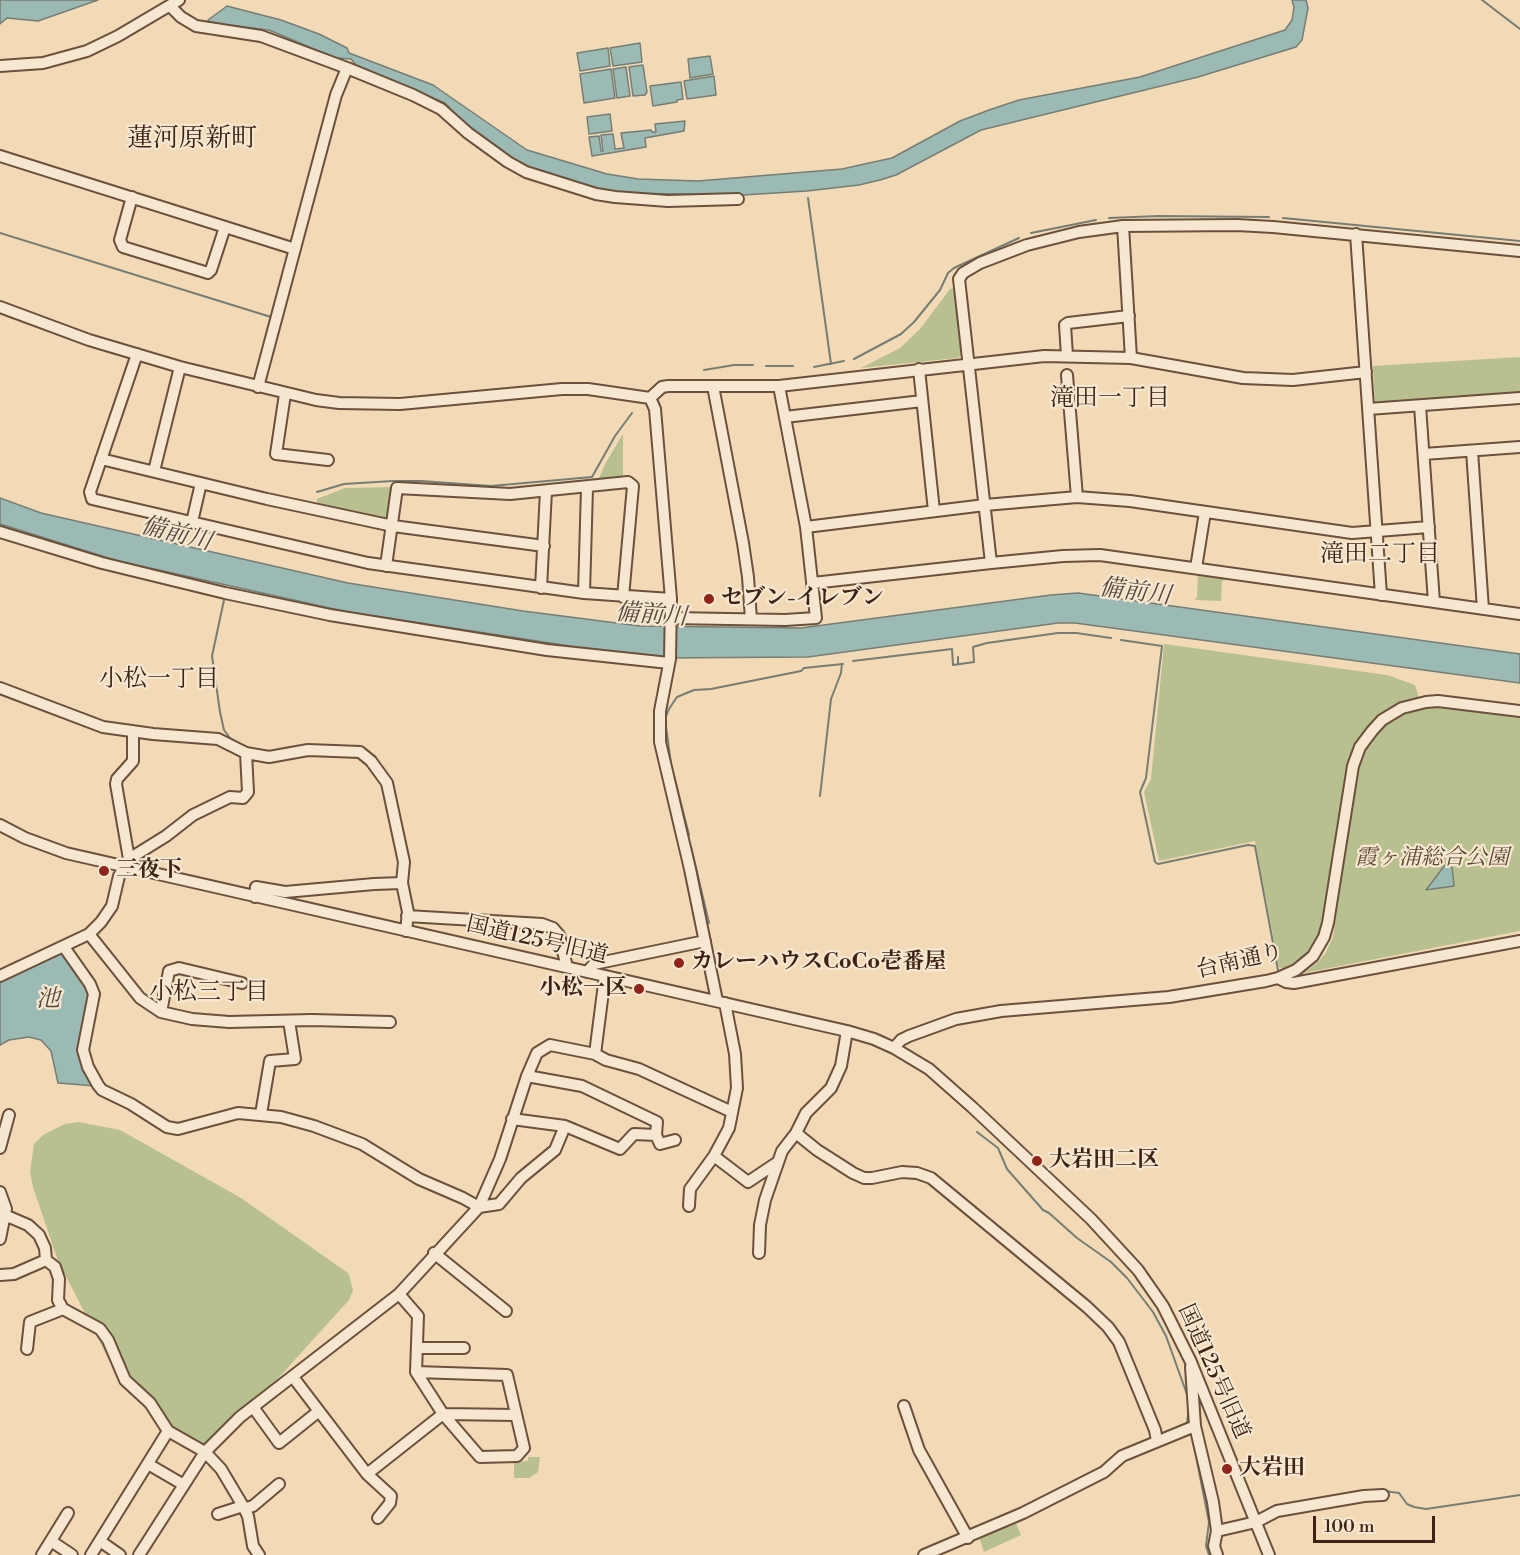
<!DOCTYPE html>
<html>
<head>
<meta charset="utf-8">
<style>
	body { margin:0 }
	#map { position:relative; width:1520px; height:1555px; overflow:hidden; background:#f2dab6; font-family:"Libre Bodoni",serif }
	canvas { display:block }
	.scale { position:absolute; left:1313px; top:1516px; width:122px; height:27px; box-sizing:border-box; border:3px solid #3e2214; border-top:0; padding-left:8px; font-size:18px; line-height:21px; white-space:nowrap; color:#3e2214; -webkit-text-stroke:4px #f7e7d0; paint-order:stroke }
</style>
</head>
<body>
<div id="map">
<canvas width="1520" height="1555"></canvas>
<div class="scale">100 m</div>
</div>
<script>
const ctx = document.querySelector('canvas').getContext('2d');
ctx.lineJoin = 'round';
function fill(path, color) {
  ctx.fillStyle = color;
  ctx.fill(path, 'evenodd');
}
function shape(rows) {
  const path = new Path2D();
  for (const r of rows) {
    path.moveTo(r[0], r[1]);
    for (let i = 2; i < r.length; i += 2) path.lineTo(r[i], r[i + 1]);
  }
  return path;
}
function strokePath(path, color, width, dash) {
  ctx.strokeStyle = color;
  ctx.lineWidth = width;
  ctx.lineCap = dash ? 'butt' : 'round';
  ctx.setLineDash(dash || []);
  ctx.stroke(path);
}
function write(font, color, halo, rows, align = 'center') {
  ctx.font = font + ' "Libre Bodoni","Noto Serif JP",serif';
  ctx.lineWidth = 4.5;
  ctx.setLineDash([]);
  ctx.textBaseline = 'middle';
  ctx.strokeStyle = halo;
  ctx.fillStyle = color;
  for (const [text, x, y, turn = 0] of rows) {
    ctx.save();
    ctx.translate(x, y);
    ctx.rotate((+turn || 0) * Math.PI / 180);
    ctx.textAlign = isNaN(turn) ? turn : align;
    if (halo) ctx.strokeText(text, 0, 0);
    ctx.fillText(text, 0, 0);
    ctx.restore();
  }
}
fill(shape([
	[956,288,964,354,957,358,861,368,900,348,920,329,950,289],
	[1520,357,1520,395,1375,405,1373,366],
	[623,434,623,478,598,481,605,464],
	[396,487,387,520,317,505,317,499,345,488],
	[1198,570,1234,577,1222,581,1221,601,1195,600,1197,597],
	[1164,644,1387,675,1415,685,1419,698,1398,703,1386,710,1373,722,1356,745,1348,764,1325,920,1313,945,1301,958,1283,969,1279,967,1255,841,1159,861,1144,792,1151,779],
	[1432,706,1520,718,1520,931,1304,973,1318,962,1325,954,1333,937,1357,768,1364,749,1374,736,1392,719,1405,713],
	[78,1122,120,1130,241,1198,348,1273,350,1278,353,1290,349,1300,225,1437,212,1445,203,1445,163,1423,142,1402,108,1358,58,1261,33,1187,30,1172,34,1144,43,1135,65,1124],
	[528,1457,540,1457,538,1472,529,1478,514,1478,514,1462,528,1461],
	[1015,1521,1021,1535,984,1552,979,1537]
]), '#b8c090');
const water = shape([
	[0,0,98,0,38,21,7,18,0,24,0,0],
	[1292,0,1306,0,1308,8,1302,40,1296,47,1198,77,981,130,896,175,880,180,859,185,807,191,743,195,618,193,593,189,525,168,473,133,445,103,356,65,351,59,335,58,269,30,208,23,208,20,227,6,281,20,319,34,347,48,349,53,433,85,527,150,607,174,638,179,698,181,842,169,892,158,960,121,989,110,1019,100,1140,77,1285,30,1292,20,1294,7,1292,0],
	[640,43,642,62,613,66,610,48,640,43],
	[608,48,610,66,580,71,577,53,608,48],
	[710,56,713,74,690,78,688,59,710,56],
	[643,65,647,92,645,95,633,96,629,67,643,65],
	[626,67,630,96,617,98,613,69,626,67],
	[611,69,615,98,584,103,580,74,611,69],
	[714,76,716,95,687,99,684,81,714,76],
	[681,82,683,99,677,100,677,102,653,106,650,86,681,82],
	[610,114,612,131,589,134,587,117,610,114],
	[685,121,684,131,645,138,646,147,592,156,589,137,599,136,601,151,603,151,601,135,613,134,615,149,624,148,621,133,651,130,652,132,656,132,655,124,685,121],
	[0,498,41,513,348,583,523,611,640,626,801,628,1051,595,1078,593,1520,654,1520,683,1075,623,1058,623,808,657,658,658,622,654,348,612,118,561,0,524,0,498],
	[1451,857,1454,886,1426,890,1451,857],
	[63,950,92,994,81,1050,96,1086,58,1083,51,1051,41,1040,29,1037,9,1040,0,1045,0,978,63,950]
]);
fill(water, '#9cbab4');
strokePath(water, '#767d74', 1.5);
strokePath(shape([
	[1482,0,1520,29],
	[808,198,831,364],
	[1109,218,1159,216,1269,217],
	[1283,218,1520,241],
	[0,233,271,317],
	[1031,233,1096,220],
	[854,359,901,334,914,322,940,290,948,273,954,268,1019,238],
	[766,366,793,366],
	[814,367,844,361],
	[704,370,734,365,753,365],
	[317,492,344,484,393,481,421,481,491,486,592,477,615,436,632,413],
	[224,600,212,656,220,712,224,730,230,738,239,744],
	[1121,640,1162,646,1146,778,1140,792,1155,862,1158,864,1248,845,1255,846,1278,970],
	[958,657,958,664],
	[853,661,952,649,953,665,974,662,973,647,987,643,1058,633,1076,633,1111,638],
	[820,796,831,699,841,673,842,664],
	[689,835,671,764,665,719,669,709,677,697,694,690,711,689,801,671,804,668,843,664],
	[691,847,709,923],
	[1507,938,1520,935],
	[1404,957,1439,951],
	[977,1132,998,1148,1007,1169,1043,1210,1049,1213,1077,1238,1111,1262,1127,1278,1153,1312,1166,1336,1189,1400],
	[1187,1424,1189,1406],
	[1192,1436,1209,1522,1206,1546,1209,1555],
	[1384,1491,1399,1493,1407,1504,1414,1507,1426,1509,1520,1495]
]), '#767d74', 2);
const minor = shape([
	[170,6,181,17,196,26,261,36,347,68,413,95,441,109,468,133,508,162,526,172,596,194,615,197,668,201,738,199],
	[0,66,43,63,87,51,118,36,179,0],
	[0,156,295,249],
	[132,197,120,240,123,247,208,273,211,270,225,227],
	[1123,226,1131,358],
	[1356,234,1381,595],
	[0,307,89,340,180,367,316,400,339,403,400,404,562,389,588,389,650,398,655,409,671,599,670,659,660,711,660,742,690,869,717,1001],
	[137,354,90,492,92,499,368,563,584,593,671,599],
	[1067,356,1065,325,1068,323,1129,316],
	[919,369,934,511],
	[1067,375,1077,497],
	[713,386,743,543,748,577,751,619],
	[258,387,336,95,347,68],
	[285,394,276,454,328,460],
	[650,398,662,387,668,386,779,386,1044,356,1131,358,1243,378,1293,380,1366,372],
	[1420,406,1434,602],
	[1368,409,1520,398],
	[785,417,922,401],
	[1472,451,1483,609],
	[1424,454,1520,447],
	[101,459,267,499,393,526,544,546],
	[154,471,180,367],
	[192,522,201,483],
	[806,527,985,505,1077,497,1130,501,1352,533,1429,527],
	[0,532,102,563,225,593,330,615,547,650,669,663],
	[991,563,959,279,963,273,980,263,1027,245,1079,232,1123,226,1237,225,1273,227,1520,251],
	[386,566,397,488,510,494,628,482,633,486,623,597],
	[1196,568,1205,512],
	[813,583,991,563,1063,556,1100,555,1520,614],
	[541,588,546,491],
	[584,593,587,488],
	[672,618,785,620,816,618,806,527,779,386],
	[0,688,103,727,153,734,218,739,246,753,269,757,308,750,360,752,371,761,387,783,404,862,402,883,408,912,406,931],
	[0,825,25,838,66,853,847,1031,874,1039,894,1048,929,1069,972,1107,1091,1219,1138,1270,1163,1306,1191,1362,1269,1555],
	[129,859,116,784,117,779,133,761,133,731],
	[255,897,256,887,285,892,374,884,402,883],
	[407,916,542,924,553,928,559,935,567,967],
	[89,934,140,998,161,1012,192,1019,229,1022,312,1020,390,1022],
	[64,947,90,984,94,994,83,1050,88,1067,98,1085,102,1090,131,1104,167,1127,178,1129,238,1113,281,1117,314,1126,362,1144,419,1179,463,1198,479,1207,499,1204,521,1178,555,1150,565,1126],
	[587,972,594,964,705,941],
	[0,976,89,934,101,922,112,906,119,876,129,859,166,836,193,815,230,797,243,798,248,792,246,753],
	[1278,978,1286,982,1294,983,1520,941],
	[161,1012,169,971,179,968,242,983],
	[894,1048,901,1040,909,1036,956,1019,1001,1011,1169,997,1266,981,1278,978,1296,970,1313,956,1324,937,1328,923,1353,766,1360,747,1372,731,1382,720,1402,708,1426,702,1438,701,1520,711],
	[595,1054,605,976],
	[527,1076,582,1086,657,1122,656,1135],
	[261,1114,270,1061,295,1059,289,1021],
	[512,1119,565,1126,620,1149,634,1134,656,1135,660,1144,675,1140],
	[796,1133,817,1150,853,1173,864,1178,872,1178,902,1172,917,1173,931,1178,1087,1307,1108,1327,1119,1342,1155,1430,1157,1441],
	[0,1148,9,1115],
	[714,1156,748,1182,778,1162],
	[0,1192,6,1209,0,1239],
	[689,1206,690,1189,714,1156,729,1128,737,1088,735,1054,725,1003],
	[0,1213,28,1225,39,1235,45,1248,46,1260],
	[434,1253,506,1311],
	[759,1253,760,1225,765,1200,782,1151,796,1133,806,1113,831,1088,841,1066,847,1031],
	[0,1275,14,1274,46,1260,55,1267,59,1279,58,1300,63,1309,100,1329,108,1340,125,1380,150,1403,168,1431,205,1452,221,1469,243,1506,248,1516,253,1546,259,1555],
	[399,1294,418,1316,416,1372,443,1414,480,1457,517,1456,524,1448,507,1375,416,1372],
	[417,1348,464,1348],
	[27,1349,30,1322,63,1309],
	[1191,1367,1195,1426,1213,1502,1217,1531,1214,1546,1217,1555],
	[293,1377,367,1474,391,1496,390,1503,378,1518],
	[904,1406,919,1450,968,1538],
	[253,1407,279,1443,319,1411],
	[148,1464,184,1485],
	[367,1474,443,1414,516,1415],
	[244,1509,253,1506,279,1484],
	[218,1514,243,1506],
	[1217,1531,1256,1522,1277,1511,1364,1496,1383,1495],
	[51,1541,72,1555],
	[100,1541,120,1555],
	[42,1555,68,1513],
	[91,1555,168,1431],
	[139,1555,205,1452,240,1417,399,1294,479,1207,500,1159,527,1076,537,1053,550,1045,595,1054,606,1060,639,1069,732,1112],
	[924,1555,1023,1513,1104,1472,1122,1456,1195,1426]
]);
strokePath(minor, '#6b503c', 14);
strokePath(minor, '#f7e7d0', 10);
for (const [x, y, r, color] of [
	[709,599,6,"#8f2418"],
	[104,871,6,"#8f2418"],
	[679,963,6,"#8f2418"],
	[639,989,6,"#8f2418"],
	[1037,1161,6,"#8f2418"],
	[1227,1469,6,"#8f2418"]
]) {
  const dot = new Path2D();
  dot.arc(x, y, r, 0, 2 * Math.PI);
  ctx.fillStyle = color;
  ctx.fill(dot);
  strokePath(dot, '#f7e7d0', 2);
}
write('bold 22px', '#3e2214', '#f7e7d0', [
	["セブン-イレブン",721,599],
	["三夜下",116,871],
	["カレーハウスCoCo壱番屋",691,963],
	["小松一区",627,989,"right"],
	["大岩田二区",1049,1161],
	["大岩田",1239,1469]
], 'left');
write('italic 22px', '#5c4a33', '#f7e7d0', [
	["霞ヶ浦総合公園",1432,859]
]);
write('22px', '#3e2214', '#f7e7d0', [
	["国道125号旧道",537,941,13],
	["台南通り",1240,962,-13],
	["国道125号旧道",1213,1372,66]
]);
write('24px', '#3e2214', '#f7e7d0', [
	["滝田一丁目",1110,399],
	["滝田二丁目",1380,555],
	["小松一丁目",159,680],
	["小松三丁目",209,993]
]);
write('italic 24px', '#56483c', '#f7e7d0', [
	["備前川",176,535,14],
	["備前川",1135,593,7],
	["備前川",651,616,4],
	["池",48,1000]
]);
write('26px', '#3e2214', '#f7e7d0', [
	["蓮河原新町",192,140]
]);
</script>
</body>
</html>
